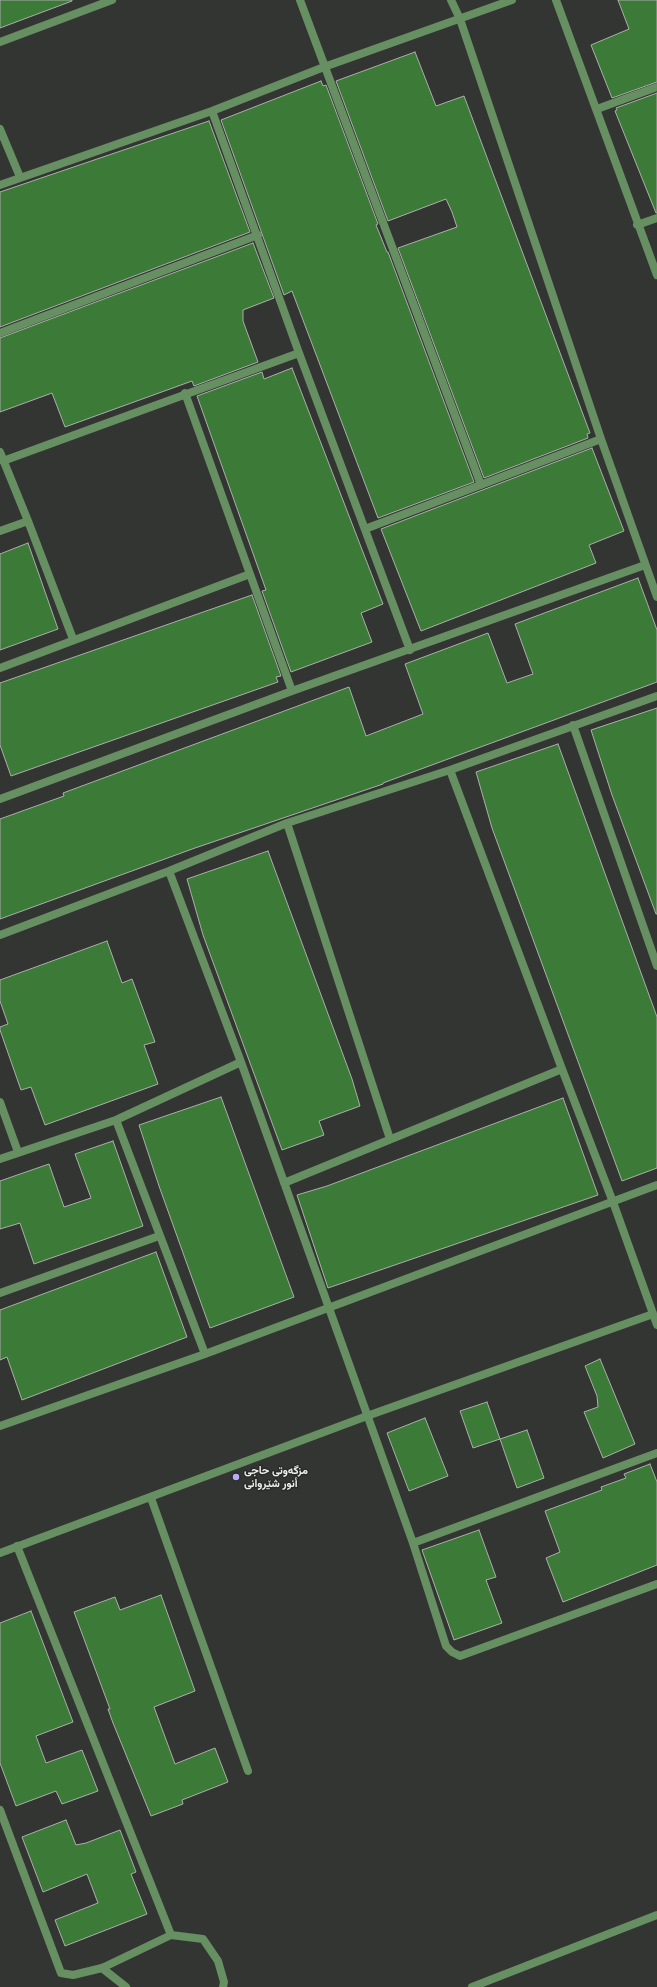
<!DOCTYPE html>
<html>
<head>
<meta charset="utf-8">
<style>
	body { margin:0 }
	canvas { display:block; background:#333533 }
</style>
</head>
<body>
<canvas width="657" height="1987"></canvas>
<script>
const ctx = document.querySelector('canvas').getContext('2d');
ctx.lineJoin = 'round';
function fill(path, color) {
  ctx.fillStyle = color;
  ctx.fill(path, 'evenodd');
}
function shape(rows) {
  const path = new Path2D();
  for (const r of rows) {
    path.moveTo(r[0], r[1]);
    for (let i = 2; i < r.length; i += 2) path.lineTo(r[i], r[i + 1]);
  }
  return path;
}
function strokePath(path, color, width, dash) {
  ctx.strokeStyle = color;
  ctx.lineWidth = width;
  ctx.lineCap = dash ? 'butt' : 'round';
  ctx.setLineDash(dash || []);
  ctx.stroke(path);
}
function write(font, color, halo, rows, align = 'center') {
  ctx.font = font + ' Roboto,Vazirmatn,sans-serif';
  ctx.lineWidth = 3;
  ctx.setLineDash([]);
  ctx.textBaseline = 'middle';
  ctx.strokeStyle = halo;
  ctx.fillStyle = color;
  for (const [text, x, y, turn = 0] of rows) {
    ctx.save();
    ctx.translate(x, y);
    ctx.rotate((+turn || 0) * Math.PI / 180);
    ctx.textAlign = isNaN(turn) ? turn : align;
    if (halo) ctx.strokeText(text, 0, 0);
    ctx.fillText(text, 0, 0);
    ctx.restore();
  }
}
const building = shape([
	[0,0,72,0,72,1,0,28,0,0],
	[618,0,657,0,657,82,612,98,591,45,629,29,618,0],
	[415,52,436,106,464,96,590,433,587,434,588,438,484,478,398,248,457,227,452,212,446,199,388,221,336,81,415,52],
	[321,81,323,86,326,85,378,224,376,225,387,252,388,252,474,482,378,518,292,291,284,295,221,120,321,81],
	[657,93,657,213,656,213,615,111,617,110,616,108,657,93],
	[209,121,250,232,0,327,0,192,209,121],
	[253,243,274,298,243,310,243,321,258,362,194,386,192,381,65,427,52,393,0,412,0,338,253,243],
	[292,368,383,604,361,613,372,642,291,672,262,591,266,590,197,396,262,372,264,379,292,368],
	[592,448,624,531,589,545,596,563,421,631,381,529,592,448],
	[28,543,58,629,0,650,0,554,28,543],
	[638,578,657,630,657,682,383,783,383,784,195,848,0,919,0,819,64,796,63,793,349,687,366,736,423,714,405,664,488,633,507,683,533,674,515,624,638,578],
	[252,595,281,676,276,677,278,682,11,776,0,745,0,683,252,595],
	[657,708,657,914,656,914,612,795,591,730,657,708],
	[558,744,657,1017,657,1168,622,1181,492,828,476,772,558,744],
	[268,851,352,1079,360,1106,319,1121,324,1135,282,1150,203,935,187,879,268,851],
	[107,941,122,983,132,979,155,1042,144,1045,158,1084,45,1125,31,1087,21,1090,0,1030,0,1027,8,1024,0,1001,0,980,107,941],
	[221,1097,294,1297,210,1328,159,1186,139,1125,221,1097],
	[563,1098,598,1195,328,1288,297,1195,327,1186,563,1098],
	[113,1141,143,1226,34,1264,20,1223,0,1229,0,1181,49,1164,64,1207,91,1198,75,1154,113,1141],
	[156,1252,187,1337,22,1400,7,1357,0,1360,0,1310,156,1252],
	[600,1359,635,1444,603,1458,584,1412,598,1407,597,1396,585,1366,600,1359],
	[487,1402,500,1439,473,1448,460,1411,487,1402],
	[425,1418,448,1476,409,1491,387,1433,425,1418],
	[527,1430,544,1478,517,1488,500,1439,527,1430],
	[650,1464,657,1482,657,1565,563,1602,546,1558,560,1552,545,1511,602,1490,601,1487,626,1478,624,1474,650,1464],
	[479,1530,496,1577,486,1580,502,1623,454,1640,422,1550,479,1530],
	[161,1595,195,1691,154,1707,175,1764,215,1748,228,1782,182,1800,183,1804,151,1816,113,1723,108,1709,110,1709,74,1612,115,1597,120,1610,161,1595],
	[31,1611,73,1722,36,1736,46,1763,82,1750,98,1791,62,1804,56,1791,16,1806,0,1763,0,1623,31,1611],
	[66,1820,76,1845,86,1843,120,1830,136,1872,131,1874,147,1914,65,1946,55,1920,98,1903,87,1874,43,1892,22,1837,66,1820]
]);
fill(building, '#3c7b37');
strokePath(building, '#acaeac', 1);
strokePath(shape([
	[300,0,481,485],
	[451,0,460,19,601,439,657,597],
	[556,0,657,275],
	[0,42,112,0],
	[597,109,657,87],
	[212,111,299,353,410,650],
	[0,129,20,177],
	[0,185,212,111,324,67,512,0],
	[637,225,657,218],
	[0,333,258,235],
	[185,393,292,691],
	[0,452,28,521,73,639],
	[3,461,299,353],
	[365,529,601,439],
	[0,531,28,521],
	[0,668,250,574],
	[573,725,657,966],
	[450,770,562,1069,613,1202,657,1325],
	[0,799,292,691,645,565],
	[287,823,390,1139],
	[169,871,241,1062,413,1543,446,1646,452,1652,460,1656,657,1584],
	[0,935,169,871,287,823,450,770,657,696],
	[0,1102,18,1152],
	[116,1120,205,1354],
	[0,1159,116,1120,241,1062],
	[284,1183,562,1069],
	[0,1293,159,1236],
	[0,1426,205,1354,657,1185],
	[151,1498,248,1771],
	[413,1543,657,1453],
	[17,1546,171,1935],
	[0,1553,367,1416,653,1314],
	[0,1810,61,1973,73,1975,102,1968,171,1935,203,1939,218,1961,224,1982,223,1987],
	[102,1968,126,1987],
	[472,1987,657,1915]
]), '#669062', 8);
for (const [x, y, r, color] of [
	[236,1477,4,"#b9abf7"]
]) {
  const dot = new Path2D();
  dot.arc(x, y, r, 0, 2 * Math.PI);
  ctx.fillStyle = color;
  ctx.fill(dot);
  strokePath(dot, '#292b29', 1.5);
}
write('bold 11px', '#eeefee', '#292b29', [
	["مزگەوتی حاجی",244,1471],
	["أنور شێروانی",244,1484]
], 'left');
</script>
</body>
</html>
